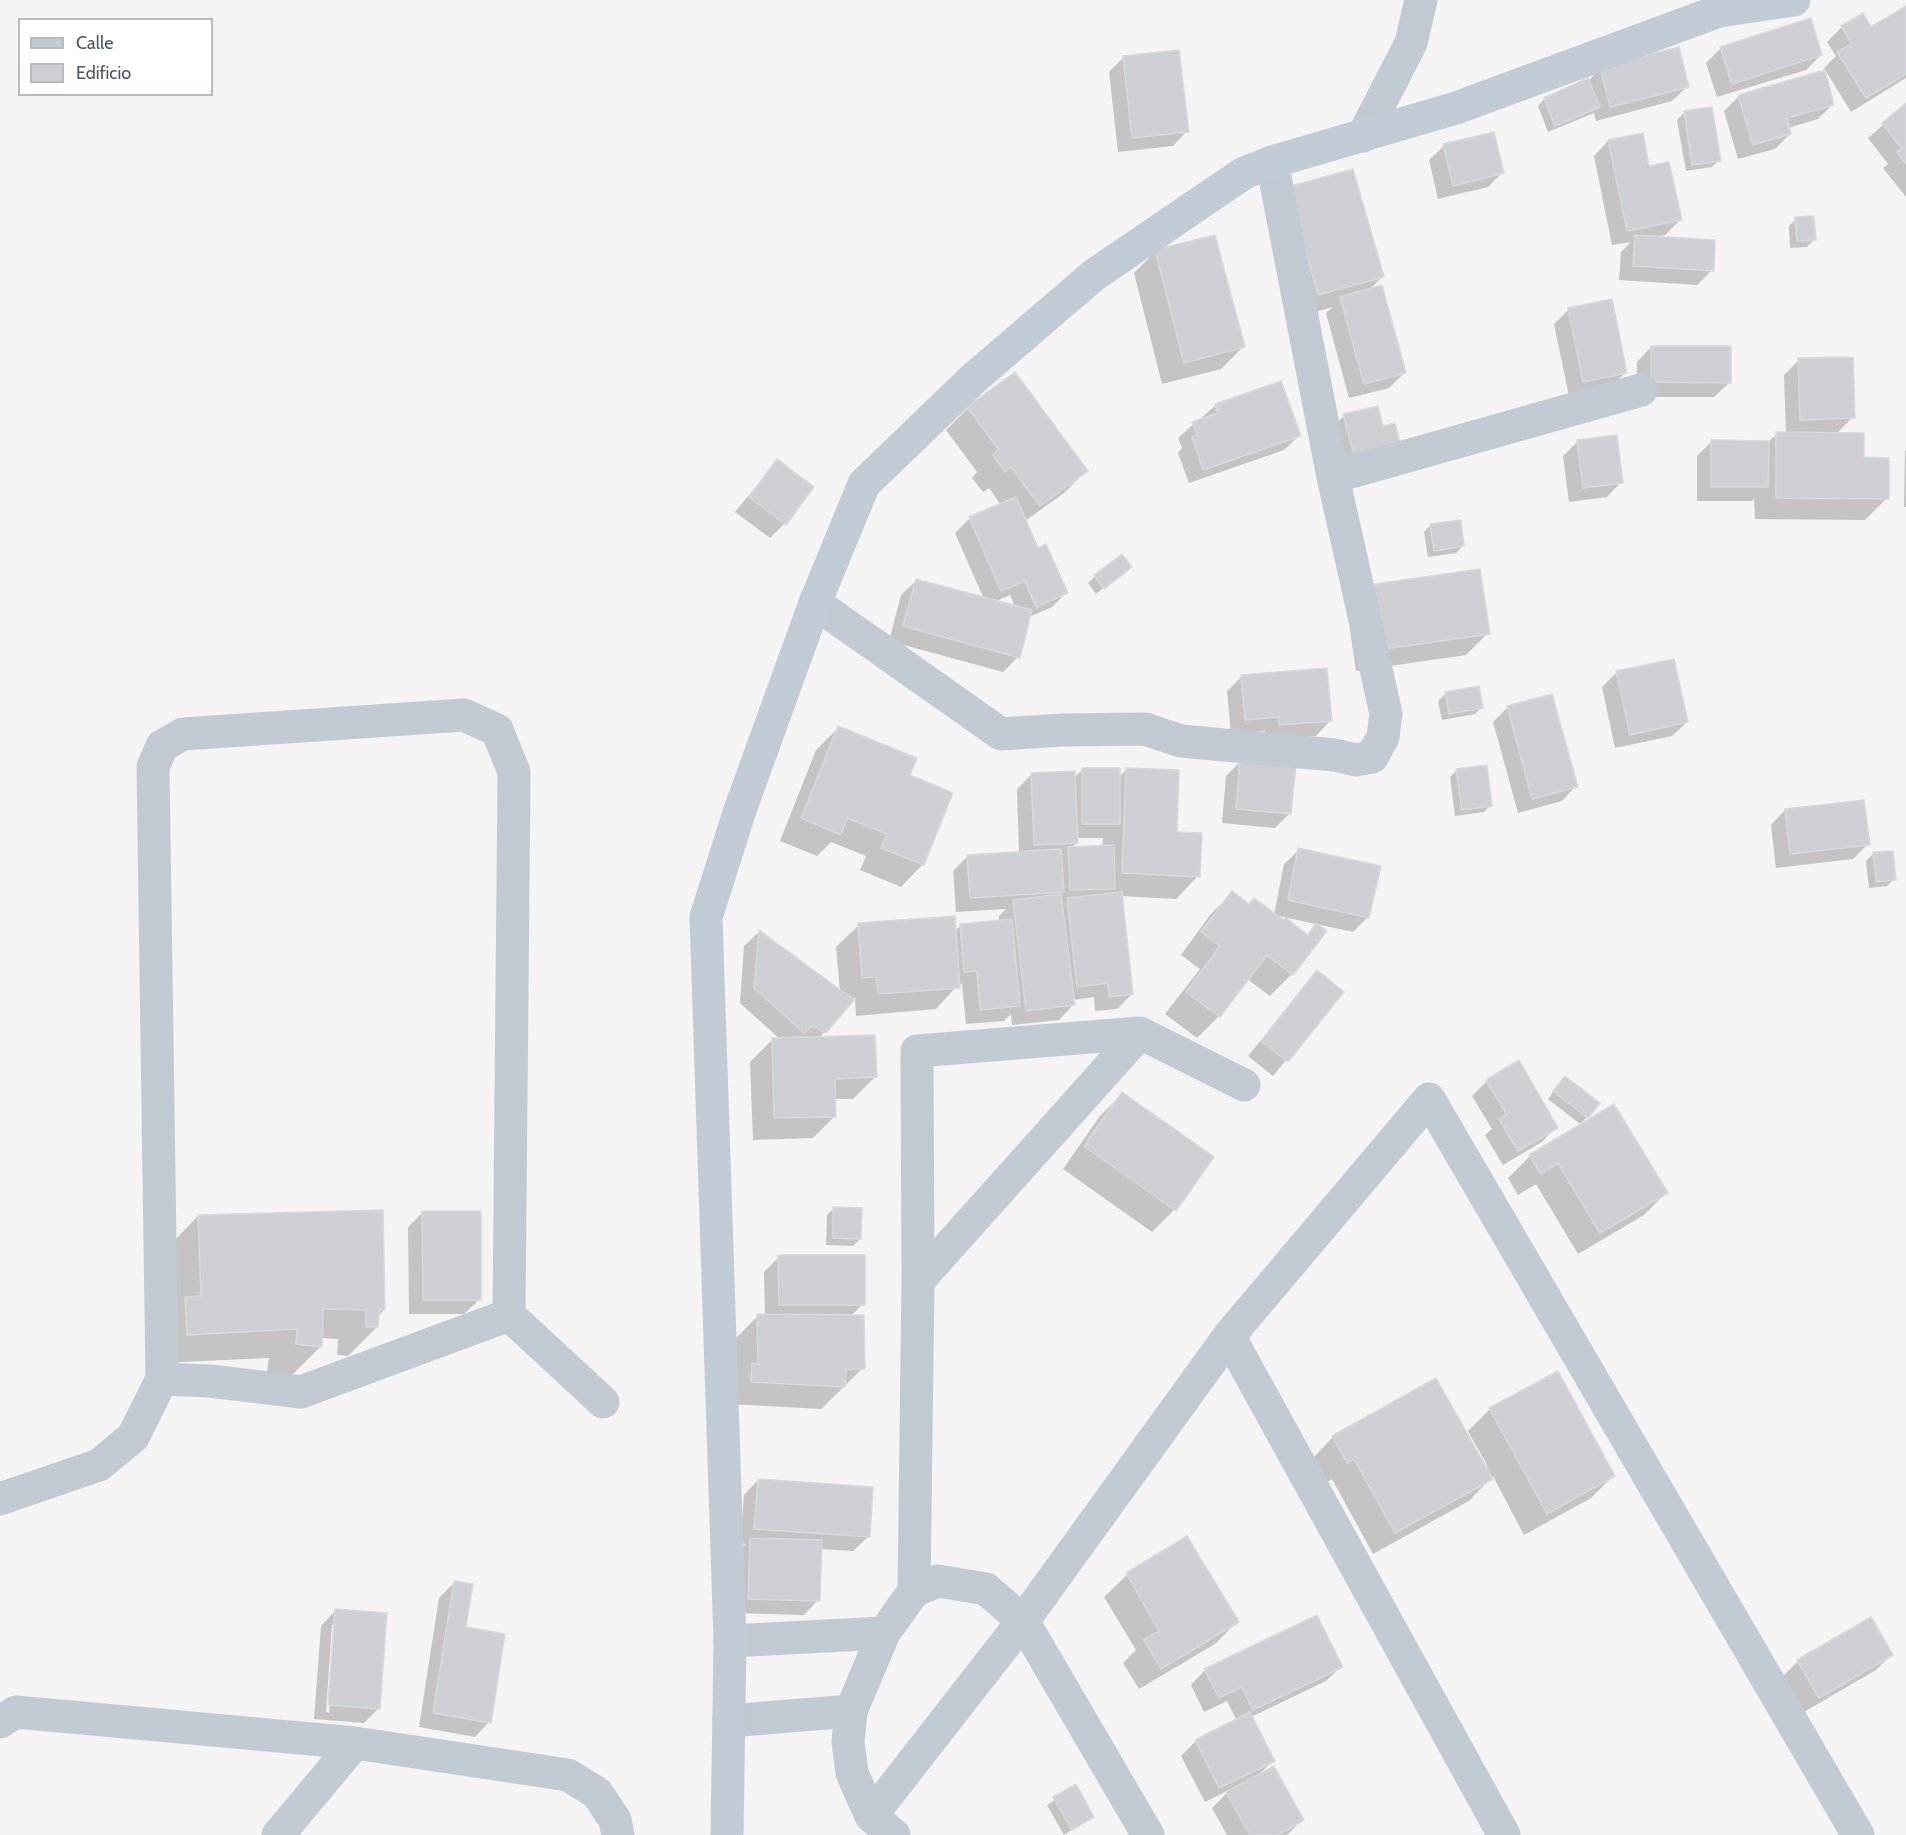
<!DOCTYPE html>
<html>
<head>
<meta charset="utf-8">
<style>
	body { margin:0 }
	#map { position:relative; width:1906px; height:1835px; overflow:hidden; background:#f5f3f3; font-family:Cabin,sans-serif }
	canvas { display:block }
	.legend { position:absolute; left:18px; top:18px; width:195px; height:78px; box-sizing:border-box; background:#fff; border:2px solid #b7bbc0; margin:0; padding:8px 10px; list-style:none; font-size:18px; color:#4a5661 }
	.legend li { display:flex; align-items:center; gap:12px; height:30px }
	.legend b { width:30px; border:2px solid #b7bbc0 }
</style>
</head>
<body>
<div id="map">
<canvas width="1906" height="1835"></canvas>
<ul class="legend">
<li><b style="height:8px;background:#c1cbd6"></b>Calle</li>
<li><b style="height:16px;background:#cdcfd5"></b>Edificio</li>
</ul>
</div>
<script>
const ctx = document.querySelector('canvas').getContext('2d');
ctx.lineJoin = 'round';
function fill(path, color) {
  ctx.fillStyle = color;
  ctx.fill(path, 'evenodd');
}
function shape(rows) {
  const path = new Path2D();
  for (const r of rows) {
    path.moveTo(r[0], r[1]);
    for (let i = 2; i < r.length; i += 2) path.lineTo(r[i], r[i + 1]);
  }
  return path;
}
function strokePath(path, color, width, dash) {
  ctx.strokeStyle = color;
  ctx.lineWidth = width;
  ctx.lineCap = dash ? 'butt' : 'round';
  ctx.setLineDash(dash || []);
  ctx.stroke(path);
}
fill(shape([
	[1906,7,1906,78,1851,112,1824,68,1836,56,1827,42,1842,27,1863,15,1871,29],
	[1721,48,1821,55,1806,70,1717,97,1706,63],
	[1124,57,1187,131,1173,146,1118,152,1109,72],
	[1601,68,1687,87,1672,101,1596,121,1594,113,1548,132,1538,106,1544,99,1588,81],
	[1739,96,1833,104,1818,119,1788,128,1790,134,1775,149,1738,159,1724,111],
	[1906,105,1906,197,1883,168,1888,164,1868,138],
	[1711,109,1719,160,1712,167,1686,171,1677,120,1684,113],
	[1608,141,1648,168,1680,220,1665,235,1654,237,1712,270,1697,285,1619,280,1621,252,1631,242,1612,245,1594,156],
	[1444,146,1503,172,1488,187,1438,199,1429,160],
	[1267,211,1382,277,1368,291,1404,373,1389,388,1349,398,1326,313,1333,307,1296,317],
	[1796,219,1814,240,1807,247,1790,248,1789,226],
	[1156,251,1243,347,1221,369,1162,384,1134,273],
	[1569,309,1626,372,1611,387,1569,396,1554,324],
	[1651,347,1729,383,1714,397,1636,397,1637,362],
	[1799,360,1853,417,1836,434,1863,459,1887,498,1865,520,1755,519,1754,499,1752,501,1697,501,1697,456,1712,441,1768,442,1777,434,1786,434,1784,375],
	[1216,405,1299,436,1284,450,1189,483,1178,453,1182,448,1178,438],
	[968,408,1086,471,1064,493,1025,521,1038,550,1066,593,1052,607,1029,617,1018,657,1003,672,889,641,901,595,916,581,984,599,955,533,970,518,1001,505,989,488,983,492,972,478,977,472,946,430],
	[1010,595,1015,607,994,602],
	[1344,416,1382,427,1339,469,1329,430],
	[1578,441,1621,482,1607,497,1569,502,1563,456],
	[1906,450,1906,507,1904,507,1905,451],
	[777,461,784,524,770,538,735,512],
	[1431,525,1463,546,1456,553,1428,557,1424,532],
	[1130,567,1096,594,1088,583,1095,576],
	[1347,609,1488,633,1466,655,1356,671],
	[1617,672,1687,722,1672,736,1615,748,1602,687],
	[1242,676,1330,721,1316,736,1265,739,1265,731,1231,734,1227,691],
	[1445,694,1482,707,1475,714,1442,720,1438,701],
	[1551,695,1576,786,1562,801,1518,813,1493,722,1507,708],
	[838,728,908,776,923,864,901,887,860,870,866,856,831,842,817,856,780,841,816,750],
	[1241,761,1290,813,1275,828,1222,823,1226,776],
	[1083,769,1119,777,1127,769,1175,834,1198,876,1176,899,1121,896,1132,994,1117,1009,1095,1011,1094,997,1073,1000,1073,1005,1059,1020,1012,1025,1011,1014,1004,1021,966,1024,962,984,958,985,936,1009,856,1016,855,997,819,1038,875,1077,853,1099,834,1099,835,1116,813,1138,753,1140,750,1062,772,1040,781,1040,740,1003,744,946,759,932,840,991,836,947,859,925,954,932,961,925,999,922,999,916,1006,909,956,912,953,871,968,856,1019,853,1017,789,1031,775,1074,778],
	[1077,838,1103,838,1102,847,1071,848,1077,842],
	[1457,770,1491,805,1484,812,1455,816,1450,777],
	[1785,810,1868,844,1853,859,1776,868,1771,825],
	[1299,850,1368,917,1353,932,1274,915,1307,935,1317,925,1292,974,1270,996,1247,979,1219,1016,1197,1038,1165,1014,1200,969,1181,955,1210,915,1232,893,1249,905,1274,915,1284,864],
	[1873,854,1894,879,1887,886,1869,888,1866,861],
	[1317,972,1342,992,1273,1076,1248,1056],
	[1518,1062,1556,1127,1542,1142,1503,1165,1485,1135,1492,1129,1472,1096,1487,1081],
	[1558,1085,1587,1117,1580,1124,1548,1099],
	[1122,1094,1174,1210,1152,1232,1063,1169,1100,1116],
	[1614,1106,1666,1193,1644,1215,1578,1254,1536,1184,1518,1195,1508,1178,1530,1156],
	[834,1208,860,1239,853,1246,826,1245,827,1215],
	[423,1212,479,1300,464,1314,409,1314,408,1227],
	[198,1216,384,1310,377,1317,377,1327,348,1356,337,1355,338,1339,321,1338,321,1346,292,1375,267,1372,269,1358,158,1363,169,1246],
	[779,1257,863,1304,851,1316,863,1368,821,1409,730,1404,736,1338,758,1316,765,1316,764,1272],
	[1490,1409,1613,1476,1591,1498,1524,1535,1493,1476,1469,1501,1373,1554,1332,1479,1324,1484,1311,1460,1333,1437,1484,1467,1487,1465,1468,1431],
	[758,1480,868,1537,853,1551,820,1549,818,1600,804,1615,734,1613,736,1554,746,1544,740,1543,744,1495],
	[1187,1538,1237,1622,1215,1644,1139,1689,1123,1663,1136,1650,1104,1597,1127,1575],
	[454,1583,489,1722,475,1737,419,1727,439,1598],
	[335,1611,379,1708,364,1723,314,1719,321,1626],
	[332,1625,335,1625,329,1713,326,1712],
	[1891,1655,1876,1670,1804,1712,1783,1676,1798,1661],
	[1341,1667,1326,1681,1251,1717,1273,1760,1258,1776,1302,1820,1287,1835,1227,1835,1212,1808,1231,1789,1205,1802,1181,1756,1196,1741,1237,1721,1227,1701,1204,1712,1191,1685,1205,1670],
	[1075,1786,1092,1817,1064,1835,1047,1805]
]), '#0003');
const building = shape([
	[1906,6,1906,74,1866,98,1837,52,1852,44,1841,26,1863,13,1871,27,1906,6],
	[1811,18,1822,55,1732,84,1720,47,1811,18],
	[1679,47,1689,87,1610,107,1600,67,1679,47],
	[1179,50,1189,132,1132,138,1123,56,1179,50],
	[1825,70,1834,105,1787,118,1791,134,1753,145,1738,95,1825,70],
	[1588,78,1600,107,1555,126,1544,98,1588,78],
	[1906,103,1906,164,1897,152,1902,149,1882,123,1906,103],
	[1712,107,1721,161,1692,165,1684,111,1712,107],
	[1494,132,1504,173,1453,186,1443,144,1494,132],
	[1643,133,1649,166,1669,162,1682,220,1627,231,1608,140,1643,133],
	[1353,169,1384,277,1318,295,1288,187,1353,169],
	[1814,216,1816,240,1797,241,1795,217,1814,216],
	[1215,235,1245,347,1184,363,1155,250,1215,235],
	[1635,235,1715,240,1714,271,1633,266,1635,235],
	[1382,285,1406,373,1364,384,1340,297,1382,285],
	[1612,299,1627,373,1583,382,1568,308,1612,299],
	[1651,346,1731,346,1731,383,1651,382,1651,346],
	[1853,357,1855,418,1800,420,1798,358,1853,357],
	[1015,372,1088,471,1040,506,1011,467,1005,472,993,455,999,450,967,407,1015,372],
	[1281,381,1301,436,1203,470,1192,437,1197,435,1192,422,1218,413,1215,404,1281,381],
	[1378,406,1383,426,1395,423,1400,443,1354,455,1343,414,1378,406],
	[1776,432,1864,433,1864,457,1889,458,1889,499,1776,498,1776,432],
	[1617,435,1623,483,1583,488,1577,440,1617,435],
	[1711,440,1769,441,1768,487,1711,487,1711,440],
	[777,459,814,487,786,525,749,497,777,459],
	[1016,497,1038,548,1046,544,1068,593,1036,607,1025,581,1001,591,969,517,1016,497],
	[1461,520,1464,546,1434,551,1430,524,1461,520],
	[1122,554,1132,567,1104,589,1094,575,1122,554],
	[1480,569,1490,634,1378,650,1368,585,1480,569],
	[916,579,1032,610,1020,658,903,626,916,579],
	[1674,659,1688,722,1630,735,1616,671,1674,659],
	[1327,668,1332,721,1279,725,1279,717,1245,720,1241,675,1327,668],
	[1479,686,1483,708,1449,714,1445,692,1479,686],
	[1552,694,1578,787,1532,799,1507,706,1552,694],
	[838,726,917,758,910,775,953,793,924,865,881,848,887,834,847,818,841,835,801,818,838,726],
	[1240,759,1296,765,1291,814,1236,809,1240,759],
	[1487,765,1492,806,1462,810,1456,769,1487,765],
	[1082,768,1120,768,1120,824,1082,824,1082,768],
	[1126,768,1179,770,1177,832,1202,833,1200,877,1122,873,1126,768],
	[1075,771,1078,843,1034,845,1031,773,1075,771],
	[1864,800,1870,845,1790,854,1785,809,1864,800],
	[1114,845,1115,889,1070,890,1068,847,1114,845],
	[1298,848,1381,866,1369,918,1288,900,1298,848],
	[1061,849,1064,892,970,898,967,855,1061,849],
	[1893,851,1896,880,1876,882,1873,852,1893,851],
	[1232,891,1249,904,1254,898,1284,920,1286,918,1308,935,1316,923,1327,931,1293,975,1267,955,1220,1017,1186,992,1220,946,1201,932,1232,891],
	[1122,892,1133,994,1109,997,1108,983,1077,987,1067,898,1122,892],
	[1061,894,1075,1005,1026,1011,1013,900,1061,894],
	[955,916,960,988,878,994,876,977,862,978,858,923,955,916],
	[1012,919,1020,1006,980,1010,977,971,964,972,960,924,1012,919],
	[759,930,854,1000,826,1033,812,1026,804,1033,754,988,759,930],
	[1317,970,1344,992,1288,1062,1261,1041,1317,970],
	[875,1035,877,1077,835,1079,836,1117,774,1118,772,1038,875,1035],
	[1519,1060,1558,1128,1518,1151,1499,1119,1507,1115,1486,1080,1519,1060],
	[1565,1076,1600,1103,1588,1118,1553,1091,1565,1076],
	[1122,1092,1214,1157,1176,1211,1084,1146,1122,1092],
	[1614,1104,1668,1193,1600,1233,1558,1163,1541,1174,1529,1155,1614,1104],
	[833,1207,862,1208,861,1239,833,1238,833,1207],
	[383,1210,385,1310,379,1310,378,1327,366,1327,366,1310,323,1309,322,1347,296,1344,297,1329,187,1335,185,1297,201,1296,198,1215,383,1210],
	[422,1211,481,1211,481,1300,423,1300,422,1211],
	[778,1255,865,1255,865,1305,779,1305,778,1255],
	[757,1314,864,1315,865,1369,846,1369,845,1387,751,1382,752,1363,758,1364,757,1314],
	[1558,1371,1615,1476,1547,1514,1489,1408,1558,1371],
	[1436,1378,1493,1479,1395,1533,1354,1459,1347,1463,1332,1436,1436,1378],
	[758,1479,873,1487,870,1537,754,1529,758,1479],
	[1187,1536,1239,1622,1161,1669,1144,1640,1159,1631,1126,1573,1187,1536],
	[750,1538,822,1540,820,1601,748,1599,750,1538],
	[454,1581,473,1584,466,1627,505,1634,491,1723,433,1713,454,1581],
	[335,1609,387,1613,380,1709,328,1705,335,1609],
	[1317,1615,1343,1667,1253,1710,1242,1687,1219,1698,1204,1669,1317,1615],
	[1871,1617,1893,1655,1819,1698,1797,1660,1871,1617],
	[1250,1712,1275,1761,1219,1788,1195,1740,1250,1712],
	[1274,1766,1304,1820,1278,1835,1250,1835,1226,1792,1274,1766],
	[1076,1784,1094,1817,1072,1830,1053,1797,1076,1784]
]);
fill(building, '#cdcfd5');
strokePath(building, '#d7d9de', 1.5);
strokePath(shape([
	[1363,136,1411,43,1421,0],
	[1333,477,1641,390],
	[815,603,1001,734,1062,730,1145,729,1181,741,1335,755,1356,760,1372,757,1383,737,1386,714,1333,477,1272,162],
	[918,1281,1140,1033],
	[1229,1336,1504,1835],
	[162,1379,210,1381,301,1392,509,1315],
	[0,1499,99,1465,133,1437,162,1379,153,767,162,746,183,734,464,715,497,730,514,772,509,1315,603,1402],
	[914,1591,918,1281,917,1051,1140,1033,1244,1085],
	[730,1641,884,1633],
	[729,1721,851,1711],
	[0,1722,16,1712,355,1743,568,1775,597,1793,615,1820,618,1835],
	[871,1816,1023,1621,1229,1336,1429,1099,1858,1835],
	[278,1835,355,1743],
	[894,1835,871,1816,852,1773,848,1742,851,1711,884,1633,914,1591,938,1581,986,1589,1023,1621,1148,1835]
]), '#c1cad2', 33);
strokePath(shape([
	[727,1835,730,1641,706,917,740,810,815,603,864,484,973,379,1094,275,1244,173,1272,162,1456,108,1719,11,1794,0]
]), '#c1cbd6', 33);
</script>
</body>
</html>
